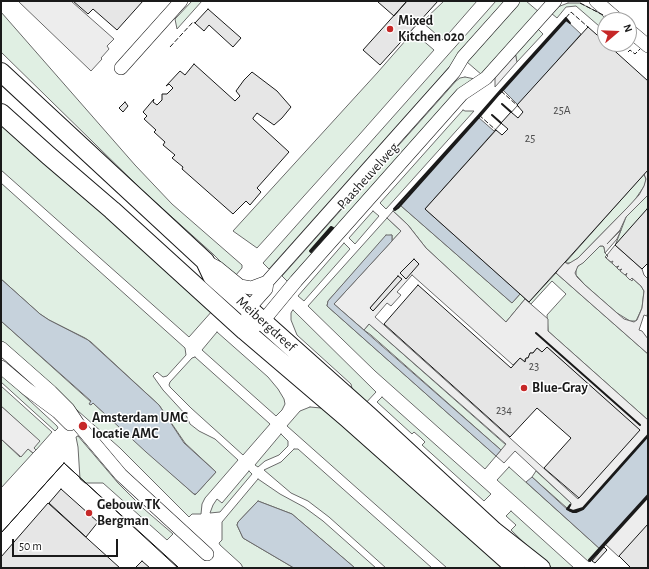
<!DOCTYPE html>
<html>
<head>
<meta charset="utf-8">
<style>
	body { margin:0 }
	#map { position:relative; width:649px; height:569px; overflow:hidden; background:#fff; font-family:"Alegreya Sans",sans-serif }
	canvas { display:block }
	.frame { position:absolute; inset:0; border:2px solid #1a1a1a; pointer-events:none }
	.north { position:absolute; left:597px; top:12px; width:40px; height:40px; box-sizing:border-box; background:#fff; border:1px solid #a3a3a3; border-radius:50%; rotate:71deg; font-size:11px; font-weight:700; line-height:16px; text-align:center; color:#1a1a1a }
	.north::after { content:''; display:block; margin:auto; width:14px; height:18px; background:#c62828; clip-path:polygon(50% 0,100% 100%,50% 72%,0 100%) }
	.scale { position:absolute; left:12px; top:539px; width:106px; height:18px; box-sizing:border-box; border:2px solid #1a1a1a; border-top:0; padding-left:5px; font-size:12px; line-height:14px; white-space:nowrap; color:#1a1a1a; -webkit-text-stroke:3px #fff; paint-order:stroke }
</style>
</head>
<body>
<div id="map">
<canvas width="649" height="569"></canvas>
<div class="frame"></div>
<div class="north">N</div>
<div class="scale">50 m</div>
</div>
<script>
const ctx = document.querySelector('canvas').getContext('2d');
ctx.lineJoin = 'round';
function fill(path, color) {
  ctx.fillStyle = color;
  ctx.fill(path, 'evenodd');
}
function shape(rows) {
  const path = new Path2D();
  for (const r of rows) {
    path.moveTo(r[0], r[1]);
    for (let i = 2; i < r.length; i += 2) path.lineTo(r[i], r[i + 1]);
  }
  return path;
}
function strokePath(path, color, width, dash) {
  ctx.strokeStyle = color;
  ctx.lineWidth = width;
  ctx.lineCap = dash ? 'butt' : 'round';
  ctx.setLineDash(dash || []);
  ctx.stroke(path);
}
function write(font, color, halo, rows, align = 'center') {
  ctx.font = font + ' "Alegreya Sans",sans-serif';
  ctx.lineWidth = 3;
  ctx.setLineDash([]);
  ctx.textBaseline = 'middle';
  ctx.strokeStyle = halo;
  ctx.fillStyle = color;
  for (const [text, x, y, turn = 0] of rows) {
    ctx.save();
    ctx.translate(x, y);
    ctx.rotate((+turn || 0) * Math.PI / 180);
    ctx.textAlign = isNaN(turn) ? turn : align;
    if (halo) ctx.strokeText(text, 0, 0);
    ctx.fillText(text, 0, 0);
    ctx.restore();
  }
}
const green = shape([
	[192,1,202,1,177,29,175,19,192,1],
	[444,1,477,1,443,40,422,22,444,1],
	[496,1,508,1,269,269,263,263,496,1],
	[520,1,526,1,539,12,482,75,467,62,467,60,520,1],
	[568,3,580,3,607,17,599,26,576,6,566,7,557,18,551,13,555,8,568,3],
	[1,12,135,165,172,204,242,265,242,268,235,276,213,254,143,191,1,52,1,12],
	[537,28,543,34,517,62,515,52,537,28],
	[413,32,434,50,359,135,257,248,233,231,378,72,413,32],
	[465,77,475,79,289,283,282,276,456,81,460,78,465,77],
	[463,110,465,111,474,111,386,209,380,203,463,110],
	[1,122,213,310,189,337,1,170,1,122],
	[644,174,646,179,645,185,634,201,578,258,572,263,565,263,644,174],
	[1,183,185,348,186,355,167,376,163,377,157,372,153,376,163,390,186,415,190,424,199,431,215,439,238,460,205,498,202,504,201,514,192,514,189,517,120,448,1,343,1,321,91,402,90,404,91,405,93,403,195,495,216,472,185,443,159,405,91,342,85,338,49,320,40,314,1,279,1,183],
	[648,195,648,209,615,246,626,217,648,195],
	[400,205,512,303,520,294,525,299,506,322,426,248,408,225,393,211,400,205],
	[373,211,379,216,355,244,349,238,373,211],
	[387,218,401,231,392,241,392,235,386,236,328,301,327,306,496,456,485,469,375,371,308,306,387,218],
	[344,243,350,249,304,301,298,296,344,243],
	[600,246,603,246,604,247,605,253,607,255,605,257,632,281,633,279,641,286,644,291,642,308,636,321,630,321,617,313,585,285,576,275,576,268,600,246],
	[556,273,648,354,648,420,548,331,547,315,566,294,552,281,531,304,529,302,556,273],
	[293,310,376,392,363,406,354,397,351,384,297,335,291,320,291,313,292,311,293,310],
	[369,324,506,445,501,450,371,335,364,330,369,324],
	[217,332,268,377,278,389,284,399,285,404,282,410,276,416,202,350,217,332],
	[195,357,270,424,243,455,191,408,170,387,169,385,170,382,192,358,195,357],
	[1,374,57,426,58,428,55,431,1,382,1,374],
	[1,386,52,432,36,450,33,448,39,441,1,406,1,386],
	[382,397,491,494,484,501,422,445,425,442,421,438,414,432,412,434,377,402,382,397],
	[310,407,321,408,328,411,511,568,447,568,287,426,300,411,310,407],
	[281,434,288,441,288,446,279,455,265,461,258,467,255,465,281,434],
	[78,436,118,483,144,509,173,534,167,540,103,483,85,483,80,479,78,447,76,437,78,436],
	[1,439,20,457,28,449,33,453,1,488,1,439],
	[294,449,298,449,432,568,386,568,329,517,308,501,291,493,264,470,281,462,294,449],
	[509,467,600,549,589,560,589,562,497,480,509,467],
	[249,471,252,474,220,512,210,513,213,505,217,499,222,503,249,471],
	[536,471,571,503,571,505,567,508,532,477,536,471],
	[258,479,280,494,304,507,323,521,376,568,355,568,292,514,258,501,238,522,237,525,243,538,294,568,243,568,241,564,220,545,219,543,222,540,222,522,258,479],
	[511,511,574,568,550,568,511,530,516,525,506,516,511,511]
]);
fill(green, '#e0efe3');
strokePath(green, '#6a6a6a', 1);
const parking = shape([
	[18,1,71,1,114,39,107,46,109,49,101,58,102,59,91,71,18,1],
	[515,52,517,62,495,87,495,77,515,52],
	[648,170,648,195,626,217,620,230,607,244,621,230,617,239,605,253,604,247,603,246,600,246,583,263,578,266,575,273,577,277,585,285,617,313,624,319,634,322,637,320,642,308,644,291,641,286,632,278,630,280,626,276,627,273,625,275,620,271,622,269,619,270,617,268,619,266,616,267,612,263,613,261,611,262,606,258,608,256,607,255,615,245,642,269,644,275,648,279,648,311,647,316,644,315,639,330,642,331,648,339,648,354,556,273,558,270,555,267,561,260,568,264,578,258,627,208,639,195,644,186,646,179,644,174,648,170],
	[393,211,408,225,426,248,506,322,525,299,548,319,548,331,648,420,648,435,583,508,576,511,570,510,568,509,571,505,571,503,515,451,504,463,496,456,506,444,369,324,364,330,334,304,401,231,387,218,393,211],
	[412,275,513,365,520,358,525,362,525,359,529,357,530,353,533,353,537,348,542,352,547,347,639,430,578,499,375,317,387,303,391,306,401,295,397,292,412,275],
	[398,276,401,279,373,311,370,308,398,276],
	[1,406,40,441,34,448,36,450,33,453,28,449,21,457,1,439,1,406],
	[648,497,648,525,619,557,605,544,648,497]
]);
fill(parking, '#ededed');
strokePath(parking, '#6a6a6a', 1);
const water = shape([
	[566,20,581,34,425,209,520,294,512,303,400,205,566,20],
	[386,235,392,235,392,241,334,304,501,450,496,456,327,306,328,301,386,235],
	[1,279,40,314,49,320,88,340,159,405,184,443,216,472,196,494,194,494,146,452,93,403,91,405,89,404,91,401,1,321,1,279],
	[648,436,648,495,600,549,526,482,532,477,569,511,576,512,583,509,648,436],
	[258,501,292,514,355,568,294,568,243,538,237,525,238,522,258,501]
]);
fill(water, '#c6d2dc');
strokePath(water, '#6a6a6a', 1);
const pier = shape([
	[503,90,518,105,494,131,478,117,503,90]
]);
fill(pier, '#fff');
strokePath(pier, '#6a6a6a', 1);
const building = shape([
	[73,1,143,1,117,30,93,9,88,14,73,1],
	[380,1,407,1,394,16,378,2,380,1],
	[407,1,438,1,380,65,363,50,407,1],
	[208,9,241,38,233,47,209,25,204,31,195,23,208,9],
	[588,27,605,42,605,44,607,44,648,81,648,170,529,302,425,209,496,130,502,135,508,129,501,123,511,112,518,118,523,112,517,105,588,27],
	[194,64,235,101,240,96,236,91,244,80,252,72,277,91,291,107,282,118,274,125,257,113,253,118,253,119,289,152,257,188,261,192,250,205,246,201,233,214,182,169,183,167,172,158,175,155,163,145,165,142,154,132,156,130,144,119,147,116,143,112,154,99,153,102,157,105,162,100,162,94,167,94,173,88,169,84,166,86,180,71,185,75,194,64],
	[125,102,128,106,123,112,119,108,125,102],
	[647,209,648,209,648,263,642,269,615,245,647,209],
	[414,259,419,264,406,279,400,273,414,259],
	[398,276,402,279,373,311,370,308,398,276],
	[418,285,511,368,520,358,525,362,526,358,528,358,530,353,533,353,537,348,542,352,547,347,640,430,579,498,544,468,571,438,537,408,510,437,384,324,418,285],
	[64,463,76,474,178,568,1,568,1,533,64,463],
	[64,463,177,566,179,568,120,568,48,503,1,557,1,533,64,463],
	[61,489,98,522,86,537,49,503,61,489],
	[648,524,648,568,631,568,619,556,648,524],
	[604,547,607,550,595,563,592,561,604,547],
	[142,561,150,568,135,568,142,561]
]);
fill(building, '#e6e6e6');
strokePath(building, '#1a1a1a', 1);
const street = shape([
	[596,1,618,20],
	[629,30,648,46],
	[121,68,181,1],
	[205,261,218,268,240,286,251,288,267,282,454,72,463,57,513,1],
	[255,326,263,321,296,281,462,94,486,78,555,1],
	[245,331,249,308,266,289,267,282],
	[1,348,51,392,68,409,78,424,121,475,207,554],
	[1,367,27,389,58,412,70,424]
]);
const secondary = shape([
	[1,72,205,261,212,276,369,416,494,531,541,568],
	[1,113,49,156,112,210,245,331,347,418,516,568]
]);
strokePath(street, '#1a1a1a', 14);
strokePath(secondary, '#1a1a1a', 20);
strokePath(street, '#fff', 13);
strokePath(secondary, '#fff', 18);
strokePath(shape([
	[580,3,607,17,603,21],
	[624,44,626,46,624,48],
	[170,47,193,22,195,23],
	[628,52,630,50,635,54,640,49],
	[501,91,571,12,588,27],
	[501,91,519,107],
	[502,104,513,114],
	[479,115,497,131],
	[492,115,503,125],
	[395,210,479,116]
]), '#1a1a1a', 1, [5, 2]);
strokePath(shape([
	[566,18,570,23,566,20,503,90,501,92,500,91,566,18],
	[500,91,501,92,498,95,480,116,479,115,500,91],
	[502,104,511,112],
	[479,115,480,116,398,208,395,210,394,209,479,115],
	[492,115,501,123],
	[331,227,333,228,311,252,310,251,331,227],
	[536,333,640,425],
	[648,435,583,508,573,511,568,509,570,505,567,509,573,512,576,512,583,509,648,436],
	[648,495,589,560,590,561,648,497]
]), '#1a1a1a', 2);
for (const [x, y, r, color] of [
	[390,29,4,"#c62828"],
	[524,388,4,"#c62828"],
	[83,426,5,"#c62828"],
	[89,513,4,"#c62828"]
]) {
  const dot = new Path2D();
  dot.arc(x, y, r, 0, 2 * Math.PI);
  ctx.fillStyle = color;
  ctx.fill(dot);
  strokePath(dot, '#fff', 1.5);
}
write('12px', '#4d4d4d', null, [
	["25A",562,110],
	["25",530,138],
	["23",534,366],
	["234",504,410]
]);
write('bold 14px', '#1a1a1a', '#fff', [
	["Mixed",398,21],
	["Kitchen 020",398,37],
	["Blue-Gray",532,388],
	["Amsterdam UMC",92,418],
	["locatie AMC",92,434],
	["Gebouw TK",97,505],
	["Bergman",97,521]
], 'left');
write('14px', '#1a1a1a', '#fff', [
	["Paasheuvelweg",368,176,-48],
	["Meibergdreef",266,324,42]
]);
</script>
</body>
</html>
